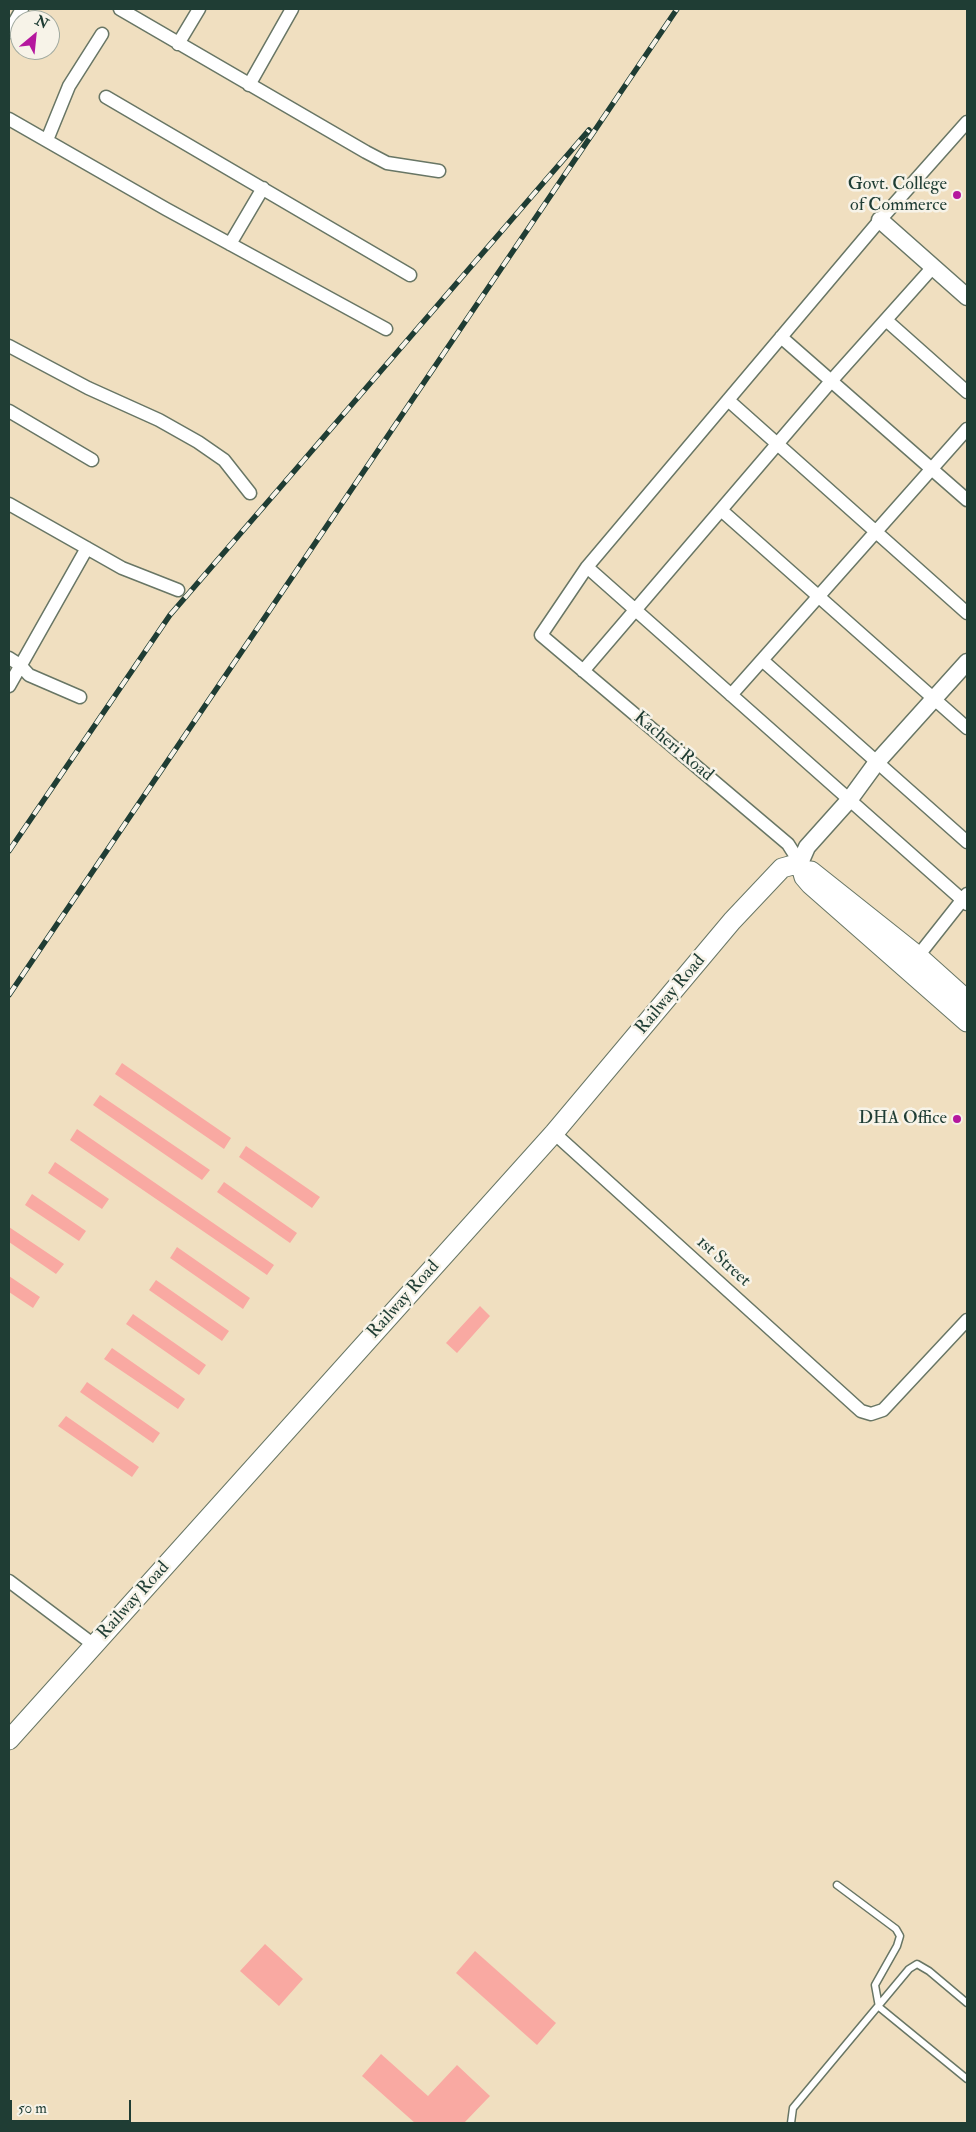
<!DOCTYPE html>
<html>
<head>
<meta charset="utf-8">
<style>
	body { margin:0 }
	#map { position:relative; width:976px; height:2132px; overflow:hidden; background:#f0dfc0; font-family:"IM FELL Double Pica",serif }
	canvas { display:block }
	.frame { position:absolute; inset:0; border:10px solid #1f3d34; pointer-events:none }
	.north { position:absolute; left:10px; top:10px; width:50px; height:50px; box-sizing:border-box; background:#f7f3e8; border:1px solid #a1aaa0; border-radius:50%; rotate:28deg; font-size:14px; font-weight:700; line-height:20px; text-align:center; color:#1f3d34 }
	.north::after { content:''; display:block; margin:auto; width:18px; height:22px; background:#b5179e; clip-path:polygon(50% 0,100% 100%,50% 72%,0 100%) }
	.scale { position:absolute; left:10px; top:2100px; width:121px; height:22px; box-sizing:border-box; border:2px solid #1f3d34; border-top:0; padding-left:6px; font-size:15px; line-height:18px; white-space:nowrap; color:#1f3d34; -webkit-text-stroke:4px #f7f3e8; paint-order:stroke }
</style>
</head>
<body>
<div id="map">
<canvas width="976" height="2132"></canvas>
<div class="frame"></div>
<div class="north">N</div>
<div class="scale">50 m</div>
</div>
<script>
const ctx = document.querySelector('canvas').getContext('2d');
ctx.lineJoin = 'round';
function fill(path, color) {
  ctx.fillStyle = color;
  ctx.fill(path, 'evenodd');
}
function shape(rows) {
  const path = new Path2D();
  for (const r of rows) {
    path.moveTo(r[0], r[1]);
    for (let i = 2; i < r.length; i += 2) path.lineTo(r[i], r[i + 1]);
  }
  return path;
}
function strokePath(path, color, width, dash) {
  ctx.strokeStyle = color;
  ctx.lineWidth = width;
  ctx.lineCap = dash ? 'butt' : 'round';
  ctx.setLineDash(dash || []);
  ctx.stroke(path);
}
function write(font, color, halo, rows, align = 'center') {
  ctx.font = font + ' "IM FELL Double Pica",serif';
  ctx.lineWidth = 5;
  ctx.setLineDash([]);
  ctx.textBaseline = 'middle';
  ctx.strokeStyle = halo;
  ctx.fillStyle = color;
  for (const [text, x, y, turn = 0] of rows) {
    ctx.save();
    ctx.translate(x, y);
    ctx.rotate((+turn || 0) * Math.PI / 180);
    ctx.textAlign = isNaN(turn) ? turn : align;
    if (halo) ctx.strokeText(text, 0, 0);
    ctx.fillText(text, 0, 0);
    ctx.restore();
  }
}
fill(shape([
	[122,1063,231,1138,224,1149,115,1074],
	[100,1095,210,1170,202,1180,93,1105],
	[77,1129,274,1265,267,1275,70,1140],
	[246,1146,320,1197,312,1208,239,1157],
	[55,1162,109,1199,102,1209,48,1173],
	[224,1182,297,1233,290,1243,217,1192],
	[32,1194,86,1231,79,1241,25,1205],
	[9,1227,64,1264,56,1274,9,1242],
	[177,1247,250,1298,243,1309,170,1258],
	[9,1276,40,1297,33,1308,9,1292],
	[156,1280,229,1331,222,1341,149,1290],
	[480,1306,490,1316,457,1353,446,1343],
	[133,1314,206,1365,199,1375,126,1324],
	[112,1348,185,1399,178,1409,104,1359],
	[87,1382,160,1433,153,1443,80,1392],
	[66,1416,139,1467,132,1477,58,1426],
	[265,1944,303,1979,279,2006,240,1971],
	[475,1951,556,2023,537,2045,456,1973],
	[381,2054,428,2096,457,2065,490,2096,464,2123,415,2123,362,2076]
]), '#f9a9a2');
const service = shape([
	[837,1885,896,1929,900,1936,897,1946,875,1985,879,2007,967,2079],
	[791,2123,793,2108,909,1969,917,1964,929,1971,967,2003]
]);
const minor = shape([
	[120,9,366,152,387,163,439,171],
	[9,32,22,9],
	[178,44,199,9],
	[249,85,292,9],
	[106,97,410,275],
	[9,119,166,209,386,329],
	[47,140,69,86,102,34],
	[230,244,263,188],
	[886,320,967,392],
	[781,337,967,500],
	[9,346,88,388,159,420,198,442,224,460,250,493],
	[728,400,967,613],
	[9,411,92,460],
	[9,504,122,568,178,590],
	[721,510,967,728],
	[587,567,967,904],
	[9,658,20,665,29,675,80,697],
	[762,660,967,842],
	[583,671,832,380,933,267],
	[9,686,87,548],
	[731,695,967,429],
	[800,863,788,844,541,635,587,567,880,220,967,122],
	[918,956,967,894],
	[554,1133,861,1411,871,1414,883,1410,967,1320],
	[9,1581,94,1645]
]);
const tertiary = shape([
	[880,220,967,297],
	[800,863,807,847,850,799,877,762,967,662]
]);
const secondary = shape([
	[800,863,804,877,810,884,967,1022],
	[811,871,918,956,967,1000],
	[9,1740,554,1133,732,921,782,868,800,863]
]);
strokePath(service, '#687665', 9);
strokePath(minor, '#687665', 15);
strokePath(tertiary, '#687665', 19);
strokePath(secondary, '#687665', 21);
strokePath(service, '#fff', 6);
strokePath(minor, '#fff', 12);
strokePath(tertiary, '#fff', 16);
strokePath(secondary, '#fff', 19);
const rail = shape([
	[9,851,170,615,589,130],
	[9,995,677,9]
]);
strokePath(rail, '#1f3d34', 5.5);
strokePath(rail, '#f7f3e8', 4, [11]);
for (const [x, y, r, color] of [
	[957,195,5,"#b5179e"],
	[957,1119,5,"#b5179e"]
]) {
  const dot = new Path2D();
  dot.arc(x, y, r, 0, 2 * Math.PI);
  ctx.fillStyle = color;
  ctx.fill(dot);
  strokePath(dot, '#f7f3e8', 2);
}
write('18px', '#1f3d34', '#f7f3e8', [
	["Govt. College",947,185],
	["of Commerce",947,206],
	["DHA Office",947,1119]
], 'right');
write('18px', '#1f3d34', '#f7f3e8', [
	["Kacheri Road",673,747,40],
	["Railway Road",671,995,-50],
	["1st Street",723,1262,42],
	["Railway Road",404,1300,-48],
	["Railway Road",134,1601,-48]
]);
</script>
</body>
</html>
